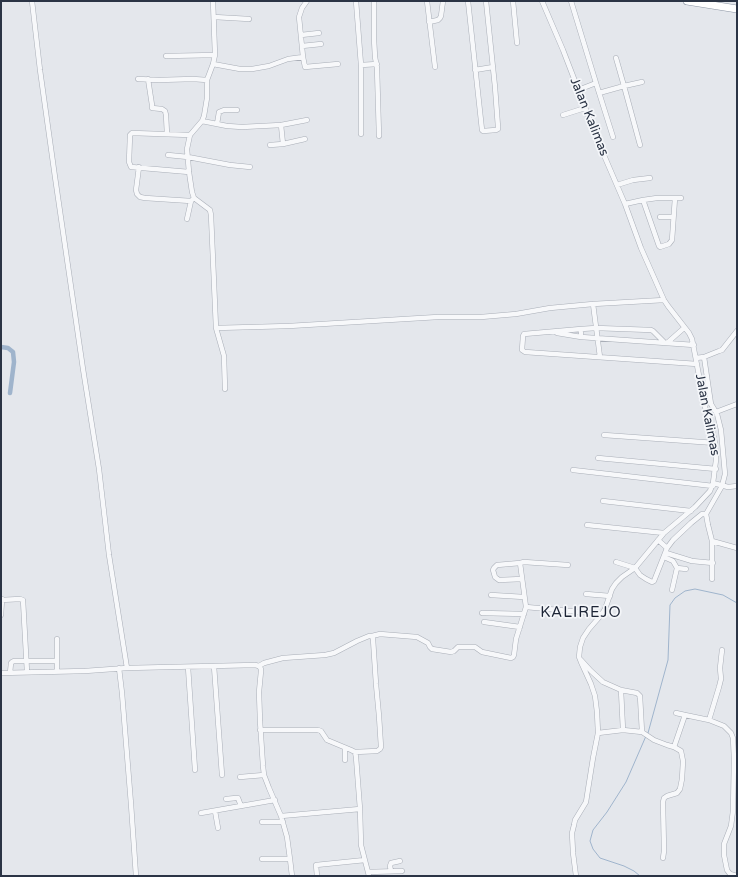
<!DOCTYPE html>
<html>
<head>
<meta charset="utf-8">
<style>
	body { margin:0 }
	#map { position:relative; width:738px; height:877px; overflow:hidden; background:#e4e7ec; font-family:"Varela Round",sans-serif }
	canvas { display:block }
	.frame { position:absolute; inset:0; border:2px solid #2b3445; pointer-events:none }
</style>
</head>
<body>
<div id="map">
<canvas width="738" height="877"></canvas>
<div class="frame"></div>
</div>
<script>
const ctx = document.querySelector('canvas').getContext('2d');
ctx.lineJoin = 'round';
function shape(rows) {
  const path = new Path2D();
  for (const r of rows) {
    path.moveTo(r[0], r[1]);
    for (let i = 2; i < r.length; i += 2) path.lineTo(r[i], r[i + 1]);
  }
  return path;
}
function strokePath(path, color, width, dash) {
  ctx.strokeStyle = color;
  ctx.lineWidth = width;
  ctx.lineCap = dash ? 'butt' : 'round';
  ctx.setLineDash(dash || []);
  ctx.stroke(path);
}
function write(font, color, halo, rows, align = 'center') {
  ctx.font = font + ' "Varela Round",sans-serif';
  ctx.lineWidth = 3.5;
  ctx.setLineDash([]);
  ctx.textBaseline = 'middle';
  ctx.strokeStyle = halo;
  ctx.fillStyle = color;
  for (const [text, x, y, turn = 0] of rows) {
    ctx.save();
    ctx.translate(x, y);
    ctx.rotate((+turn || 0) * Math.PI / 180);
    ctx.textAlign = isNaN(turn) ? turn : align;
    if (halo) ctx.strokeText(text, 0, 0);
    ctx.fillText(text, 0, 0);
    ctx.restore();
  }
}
strokePath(shape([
	[648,733,668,660,670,605,675,598,685,591,695,589,723,595,737,603],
	[640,876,634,871,624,866,600,858,593,849,590,841,593,830,607,812,626,782,646,736]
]), '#9fb4cc', 1);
strokePath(shape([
	[1,347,8,348,13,352,14,362,10,393]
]), '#9fb4cc', 4.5);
const minor = shape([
	[32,1,40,70,55,177,83,369,99,469,109,555,127,668],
	[213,1,215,55,213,64,207,80,207,98,204,116,202,121,190,135,187,149,189,172,192,192,194,198,210,210,211,215,216,328,289,326,438,317,481,317,516,314,550,308,593,304,664,300],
	[356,1,361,65,361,134],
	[374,1,374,39,375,57,377,68,379,136],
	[427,1,435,67],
	[468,1,482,130,483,131,496,130,498,129,498,127,495,87,486,1],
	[513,1,517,43],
	[542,1,563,50,600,146,625,204,641,248,664,300,668,306,689,333,692,339,705,407,712,429,715,443,716,460,713,483,710,491,695,507,664,533,635,568,622,577,616,583,612,589,605,609,602,614,589,629,583,638,580,647,579,657,581,662,591,684,595,696,597,712,598,733,593,758,586,802,575,820,574,825,572,833,573,853,576,876],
	[571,1,596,83,578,90],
	[214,17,249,19],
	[429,22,438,20,440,18,441,16,443,1],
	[301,35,319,33],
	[302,46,321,44],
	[166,56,215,55],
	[303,57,305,67,338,64],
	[213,64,240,69,252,69,269,66,288,59,303,57,299,17,302,8,307,1],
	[361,65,377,64],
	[475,70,493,67],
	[138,79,159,80,193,79,207,80],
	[148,79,152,105,152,108,162,109,165,111,166,115,167,134],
	[596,83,613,137],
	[599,93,624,86,616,58],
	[563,115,585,108],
	[202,121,227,126,242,127,281,125,283,144,270,145],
	[217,124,219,112,224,110,237,110],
	[281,125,307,120],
	[283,144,305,139],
	[640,145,624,86,642,82],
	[168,155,188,157,230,165,250,167],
	[139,167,136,190,137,194,140,197,145,198,191,201,194,198],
	[189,172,131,167,129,162,130,135,132,133,190,135],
	[617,185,633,180,650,178],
	[643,200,657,198,681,198],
	[625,204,643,200,659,246,660,247,669,244,672,240,675,198],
	[660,217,673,217],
	[187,219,191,201],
	[593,304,600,357],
	[216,328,224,356,225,389],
	[581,329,581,337,694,345],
	[557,333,581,337],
	[664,342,653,331,651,330,596,328,581,329,524,334,523,336,522,350,525,352,697,364],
	[667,343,684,328],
	[704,357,711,404,717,414,721,430,725,474,722,486,706,514,708,525,712,541,712,579],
	[696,358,704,357,719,351,722,350,737,331],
	[716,412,737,404],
	[604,435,715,443],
	[598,458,716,469],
	[573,470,713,486],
	[713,483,728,487,737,486],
	[603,501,691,511],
	[587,525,664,533],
	[658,540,667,548],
	[712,541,737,548],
	[666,553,692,561,713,563],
	[664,557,673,561,677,568,672,590],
	[616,562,635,568,640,575,646,579,652,582,654,581,667,548,673,540,691,523,702,514,706,514],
	[520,563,497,565,494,568,493,570,495,577,499,580,522,579],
	[677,568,686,569],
	[586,594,610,596],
	[491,595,524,597],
	[1,600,20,599,23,600,27,672],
	[526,607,520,563,524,562,568,565],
	[482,613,524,614],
	[1,615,2,599],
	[484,622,520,627],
	[372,636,380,634,417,637,428,643,430,647,432,649,451,652,454,651,458,647,475,647,482,652,511,658,513,657,514,655,516,639,526,607,602,614],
	[581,660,591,671,603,682,621,690,637,693,640,696,642,732],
	[214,666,222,775],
	[259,666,264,663,283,658,325,655,334,653,357,641,369,636,372,636,373,639,376,684,379,716,381,747,380,749,377,751,355,752],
	[188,667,195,770],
	[119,668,122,693,131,804,136,876],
	[57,671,57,639],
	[1,673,85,671,127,668,255,665,259,666,261,669,261,671,259,692,260,721,263,766,264,775,269,788,281,816,287,837,290,859,292,876],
	[10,673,11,663,12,662,14,661,57,661],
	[621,690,623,730],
	[676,713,685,715],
	[709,720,719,687,721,679,720,668,722,650],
	[260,730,318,730,321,731,327,740,351,750,355,752,356,757,360,809,361,845,369,876],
	[598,733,623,730,642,732,654,740,667,745,674,747,681,751,683,761,682,779,680,789,677,793,667,796,664,798,663,802,664,851,663,858],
	[674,747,685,715,709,720,724,726,731,733,733,738,734,759,733,811,731,826,724,844,724,855,727,870,730,874,737,876],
	[345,760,345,748],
	[240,777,264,775],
	[226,799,236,798,238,798,241,806],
	[215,811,218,828],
	[201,813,275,800],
	[281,816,360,809],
	[262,822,283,822],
	[262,859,290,859],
	[391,871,390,866,391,863,400,861],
	[368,872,402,871],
	[317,876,316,865,365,860]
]);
const highway = shape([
	[687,1,737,9]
]);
strokePath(minor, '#a9aeb7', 5.5);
strokePath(highway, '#8b94a3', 8);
strokePath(minor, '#f7f8fa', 4.5);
strokePath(highway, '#fff', 7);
write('13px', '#2b3445', '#f4f6f9', [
	["Jalan Kalimas",589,117,68],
	["Jalan Kalimas",707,415,79]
]);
ctx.letterSpacing = '1px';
write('15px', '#1d2536', '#f4f6f9', [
	["KALIREJO",581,613]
]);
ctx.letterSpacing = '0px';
</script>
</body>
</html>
